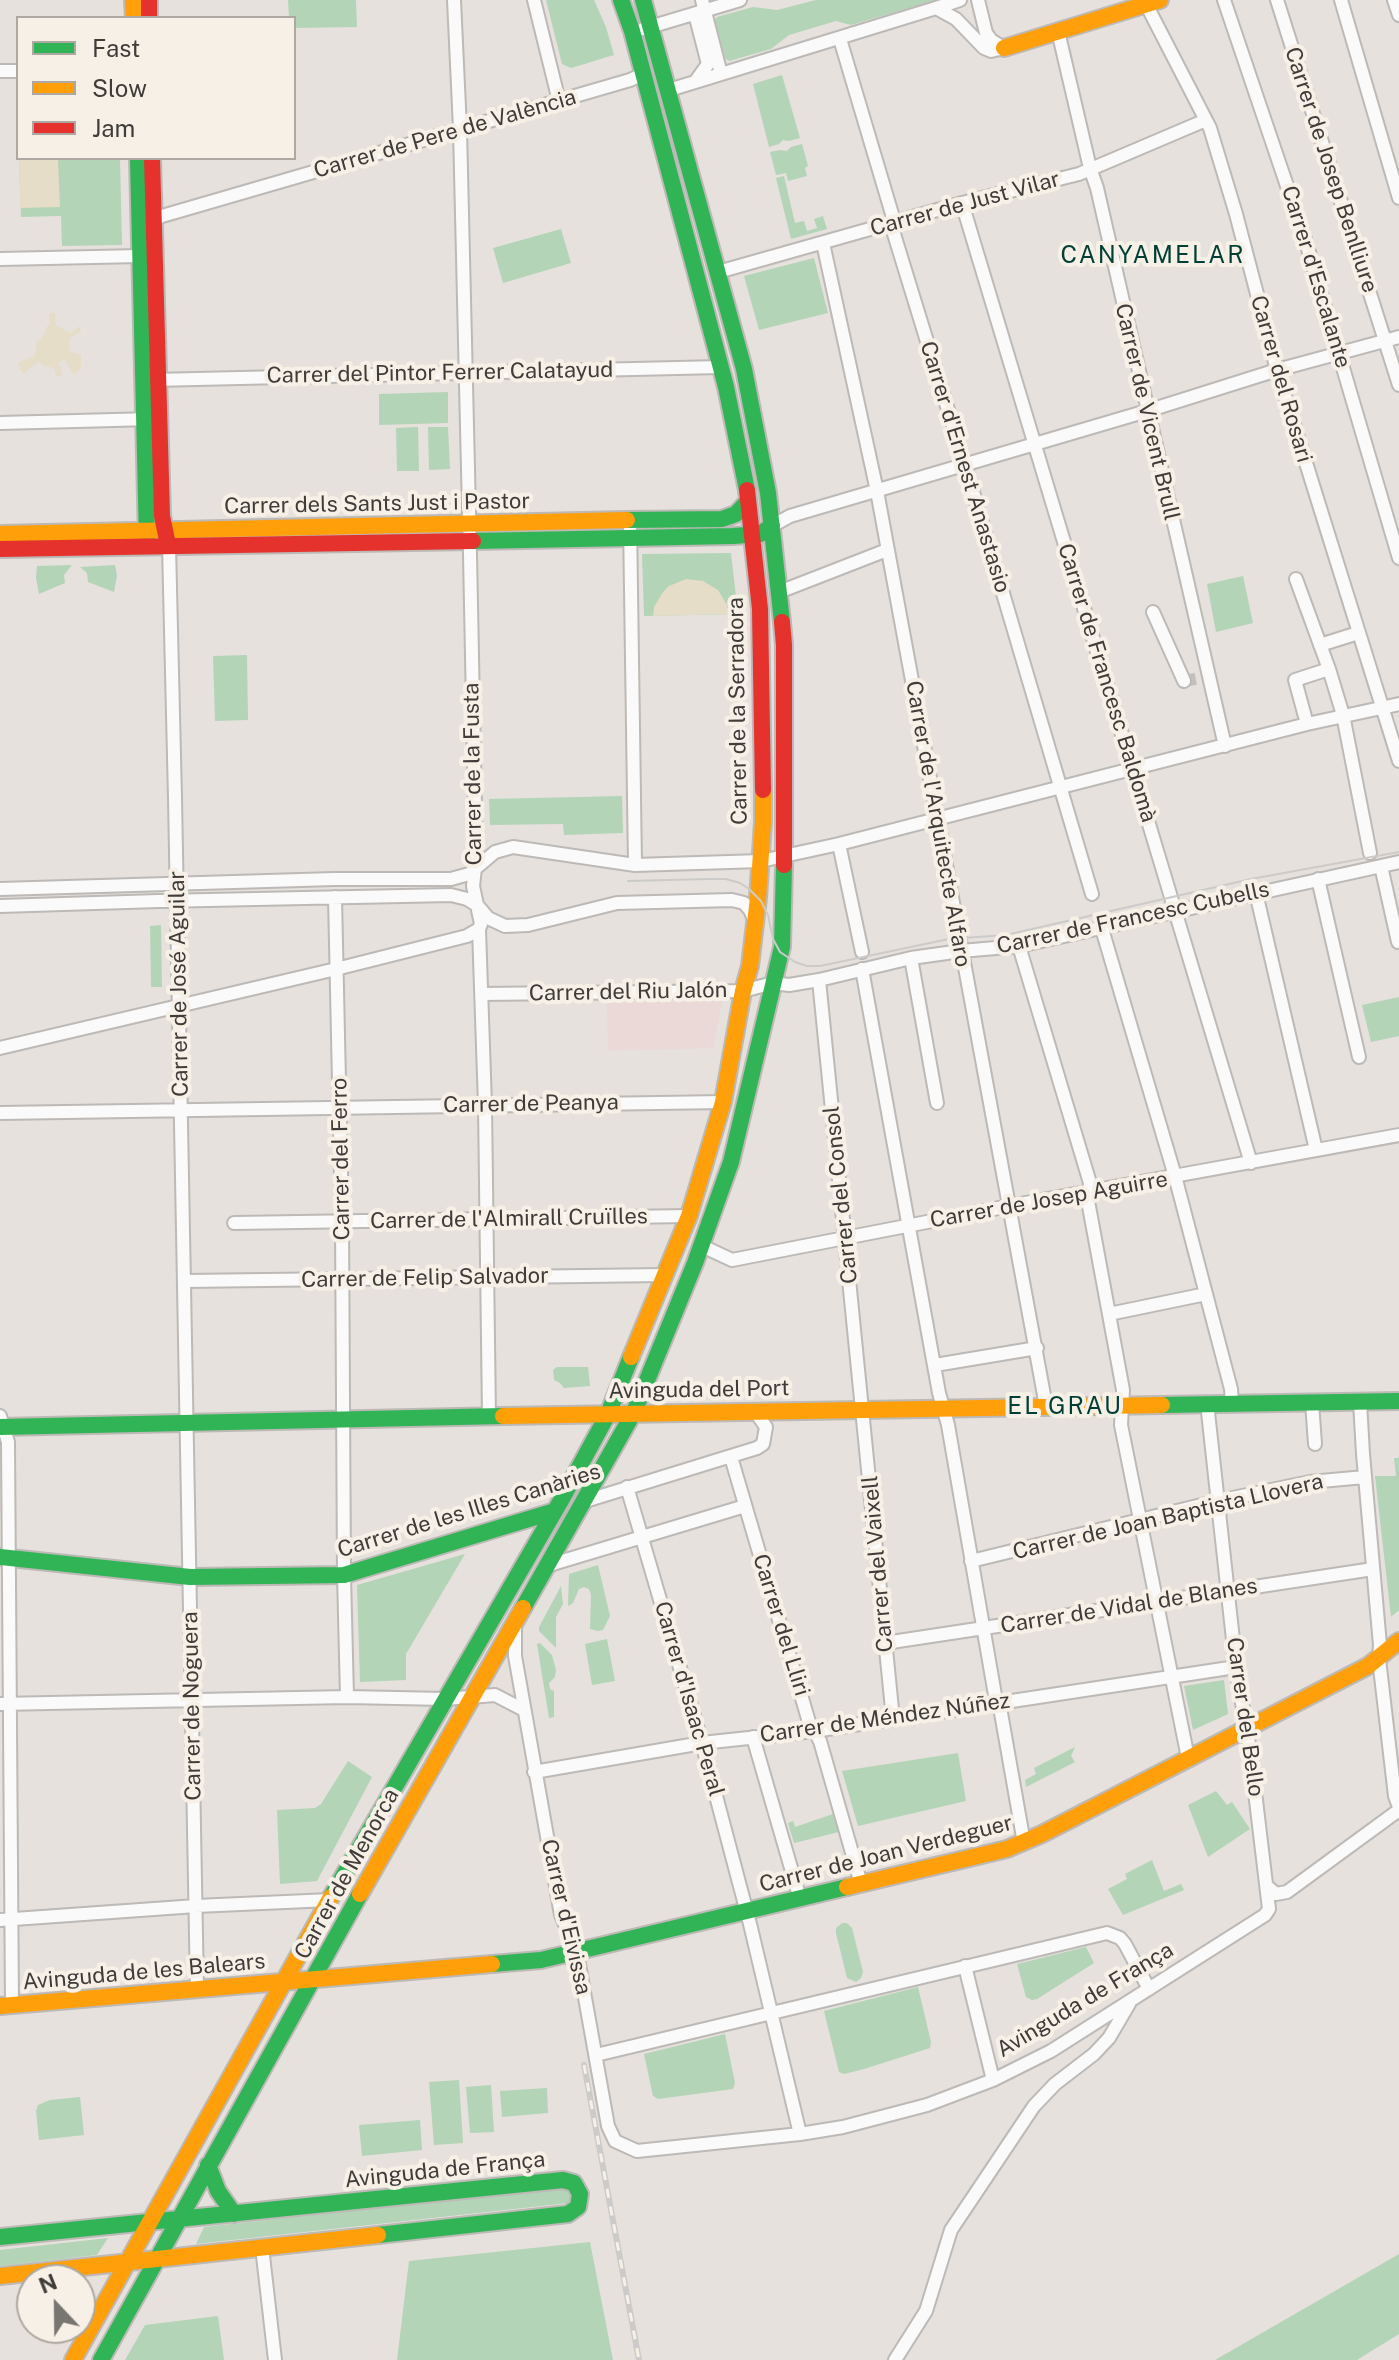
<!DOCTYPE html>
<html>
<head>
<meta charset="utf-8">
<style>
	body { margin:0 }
	#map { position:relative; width:1399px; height:2360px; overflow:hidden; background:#e6e1dc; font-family:"Public Sans",sans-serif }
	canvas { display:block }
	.legend { position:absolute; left:16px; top:16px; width:280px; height:144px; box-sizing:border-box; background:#f6f0e7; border:2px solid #ada8a1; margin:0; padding:10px 14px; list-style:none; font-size:24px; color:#3f3c39 }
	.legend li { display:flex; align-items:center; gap:16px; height:40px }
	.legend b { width:40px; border:2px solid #ada8a1 }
	.north { position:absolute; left:16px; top:2264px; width:80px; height:80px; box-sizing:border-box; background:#f6f0e7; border:2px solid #ada8a1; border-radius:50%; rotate:338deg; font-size:22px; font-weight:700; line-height:32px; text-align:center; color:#3f3c39 }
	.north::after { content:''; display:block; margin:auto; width:28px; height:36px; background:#797672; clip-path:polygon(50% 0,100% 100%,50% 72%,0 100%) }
</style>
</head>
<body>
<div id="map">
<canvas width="1399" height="2360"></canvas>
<ul class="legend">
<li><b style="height:10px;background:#30b455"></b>Fast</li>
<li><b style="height:10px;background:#ff9f0a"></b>Slow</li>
<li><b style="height:10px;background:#e5322d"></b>Jam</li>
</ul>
<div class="north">N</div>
</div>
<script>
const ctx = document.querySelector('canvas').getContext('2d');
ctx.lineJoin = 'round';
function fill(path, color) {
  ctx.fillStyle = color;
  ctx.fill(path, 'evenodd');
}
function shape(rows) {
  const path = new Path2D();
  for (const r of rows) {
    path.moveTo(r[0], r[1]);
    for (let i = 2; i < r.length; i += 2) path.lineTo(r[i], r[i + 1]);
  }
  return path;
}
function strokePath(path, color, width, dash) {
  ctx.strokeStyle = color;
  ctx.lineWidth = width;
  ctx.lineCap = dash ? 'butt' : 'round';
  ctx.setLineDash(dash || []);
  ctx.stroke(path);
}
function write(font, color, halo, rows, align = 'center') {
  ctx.font = font + ' "Public Sans",sans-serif';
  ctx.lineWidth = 8;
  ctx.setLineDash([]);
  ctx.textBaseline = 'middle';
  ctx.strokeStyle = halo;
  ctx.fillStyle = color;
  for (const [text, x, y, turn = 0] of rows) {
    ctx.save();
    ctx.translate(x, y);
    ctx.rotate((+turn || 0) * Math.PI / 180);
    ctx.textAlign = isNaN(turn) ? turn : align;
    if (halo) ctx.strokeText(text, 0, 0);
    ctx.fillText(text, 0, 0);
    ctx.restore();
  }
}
fill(shape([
	[723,998,713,1048,608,1051,607,1001]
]), '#ead9d7');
fill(shape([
	[288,0,356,0,357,27,294,28,294,18,289,18],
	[546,0,594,0,606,27,614,55,571,68,562,64],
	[816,0,936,0,851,25,836,21,789,35,771,49,729,61,725,58,715,20,717,17,753,7,777,10],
	[782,75,800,138,789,141,783,140,779,144,769,147,753,84],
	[802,144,808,166,805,168,807,176,788,181,786,173,776,175,770,152,780,150,787,151,791,147],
	[19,158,120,158,122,245,62,246,61,216,21,217],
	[784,176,795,223,804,221,807,231,817,228,814,219,823,216,827,229,791,239,776,178],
	[561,229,571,263,503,283,493,248],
	[814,258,828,313,759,330,744,276],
	[448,392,448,423,379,425,379,394],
	[418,427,419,471,397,471,396,428],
	[428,427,448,427,450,469,429,470],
	[731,553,738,614,644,616,642,554],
	[72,565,64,575,65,583,39,594,36,578,37,566],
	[115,565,117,576,114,592,88,582,87,573,80,567],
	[1243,576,1253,623,1216,632,1207,584],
	[247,655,248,720,215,721,213,656],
	[622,796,623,833,564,835,563,824,490,825,489,799],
	[161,925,162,987,151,987,150,926],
	[1399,997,1399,1036,1371,1042,1362,1005],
	[557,1367,588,1367,590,1386,564,1388,560,1383,554,1380,553,1370],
	[1394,1458,1399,1458,1399,1610,1391,1617,1375,1476,1396,1476],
	[465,1554,406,1654,406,1680,360,1682,357,1585],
	[598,1565,610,1616,603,1630,598,1631,590,1629,591,1595,589,1589,584,1587,579,1589,573,1603,568,1606,569,1574],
	[561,1586,563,1604,556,1617,556,1648,539,1631,539,1627],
	[607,1639,615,1681,592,1685,585,1644],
	[540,1643,552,1655,556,1670,555,1677,549,1683,550,1689,554,1691,554,1717,549,1718,537,1644],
	[1224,1680,1228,1714,1193,1730,1184,1686],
	[1075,1747,1071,1756,1075,1762,1026,1787,1025,1780,1036,1774,1034,1768],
	[958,1753,966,1801,858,1826,842,1771],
	[348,1761,372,1777,317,1881,280,1884,277,1810,315,1808,321,1804],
	[1216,1791,1227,1805,1232,1802,1250,1829,1208,1857,1188,1805],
	[833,1814,839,1832,794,1843,788,1823,793,1821,795,1827],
	[1152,1860,1164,1891,1181,1884,1184,1890,1123,1915,1108,1889,1127,1879,1125,1874],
	[842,1923,847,1923,852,1928,863,1972,861,1978,856,1982,847,1978,836,1933,836,1928],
	[1086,1947,1094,1963,1037,1999,1032,2000,1026,1997,1017,1964],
	[918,1987,931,2042,930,2048,864,2069,844,2074,839,2072,824,2011],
	[725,2034,735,2083,733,2089,658,2099,653,2096,644,2054],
	[459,2080,463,2143,434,2145,429,2082],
	[491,2085,494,2132,470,2133,466,2087],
	[547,2088,548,2113,502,2117,500,2091],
	[80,2097,84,2135,39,2140,36,2111,38,2105,50,2100],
	[420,2120,422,2150,362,2156,359,2125],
	[567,2187,571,2190,573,2199,569,2203,196,2244,204,2227],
	[108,2238,97,2255,0,2266,0,2250],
	[590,2242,613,2360,397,2360,409,2261],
	[1399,2254,1399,2334,1357,2360,1215,2360],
	[218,2316,224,2360,125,2360,145,2325]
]), '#b3d4b7');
fill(shape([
	[19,158,58,158,60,207,20,208],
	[49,313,55,313,56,325,70,333,80,326,81,331,70,338,69,351,81,355,81,369,74,375,64,359,59,363,62,376,56,376,54,368,43,366,39,361,23,374,20,369,18,363,35,355,37,340,40,341,46,331,45,328,50,325],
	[686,579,703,581,718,590,727,605,729,614,653,616,654,607,663,592,669,586]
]), '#e5ddc7');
strokePath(shape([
	[1184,681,1200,678]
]), '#c5c0bb', 12, [12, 6]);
const street = shape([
	[454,0,460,129,470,554,476,859,473,886,481,924,479,929,485,1105,489,1417],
	[534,0,559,101],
	[702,0,721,74],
	[978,0,986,33,991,40,1004,48],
	[1224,0,1306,242,1399,558],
	[1277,0,1399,385],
	[1341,0,1399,198],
	[1394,0,1399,15],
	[1146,4,1210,128,1236,214,1277,370,1399,761],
	[936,8,960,0],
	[643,29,740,0],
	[1058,31,1090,168,1097,188,1225,746],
	[840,39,892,214,894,234,965,465,1092,894],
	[0,71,18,71],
	[695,82,708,64,695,14],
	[669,90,936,8,956,19,984,48,991,51,1004,48],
	[962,203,1251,1163],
	[149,222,162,216,630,80,643,74],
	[823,243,877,491,1046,1406],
	[0,259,141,256],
	[718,272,962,203,1079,174,1206,120],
	[153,380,721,367],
	[0,423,152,419],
	[630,521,635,865],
	[772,526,790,516,1147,411,1277,370,1399,337],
	[169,546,175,798,197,1989],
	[1296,579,1329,669],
	[779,592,887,550],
	[1153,612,1184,681],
	[1320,645,1358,633],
	[1307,724,1295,680,1329,669,1343,715,1370,853],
	[839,844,862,952],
	[1381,866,1398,942],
	[1318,879,1359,1057],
	[0,889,334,879,451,879,469,874,495,852,513,847,635,865,761,861,839,844,1307,724,1399,704],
	[1256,893,1316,1150],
	[335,897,342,1221,344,1575,347,1697],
	[0,906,159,901,451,895,467,899,477,905,488,918,505,926,528,925,617,903,732,900,744,903,750,910,754,919],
	[1102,929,1175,1176,1231,1389,1232,1403],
	[1019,946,1090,1183,1088,1201,1123,1390,1121,1425,1188,1758],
	[911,958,937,1103],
	[862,969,939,1393,948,1425,995,1695,1001,1713,1024,1843],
	[819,980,893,1719],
	[482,994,743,991,773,983,789,985,819,980,911,958,961,951,1019,946,1399,862],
	[0,1048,336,969,467,936,479,929],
	[0,1113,723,1102],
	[234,1223,689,1216],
	[702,1246,732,1260,1009,1206,1399,1135],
	[185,1281,665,1275],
	[1109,1314,1206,1294],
	[935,1365,1037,1348],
	[1312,1402,1315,1444],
	[1360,1402,1363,1454,1380,1645,1379,1659,1395,1796,1399,1807],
	[0,1416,8,1442,12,2005],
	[731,1457,809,1722,820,1741,861,1884],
	[627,1487,702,1743,750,1924,800,2134],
	[582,1502,757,1448,763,1444,766,1427,754,1410],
	[971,1561,1218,1501,1310,1482,1365,1477],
	[546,1566,745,1506],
	[515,1627,515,1656,561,1915,577,1953,608,2126,615,2141,637,2151,800,2134,843,2127,927,2105,993,2080,1051,2051,1265,1915,1269,1909,1250,1750,1236,1667,1207,1403],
	[885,1643,1373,1569],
	[0,1704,347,1697,445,1699,495,1695,524,1710],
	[753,1737,800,1899],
	[534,1772,702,1743,814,1731,1236,1667],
	[1268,1887,1276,1894,1287,1892,1399,1810],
	[0,1920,196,1906,330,1900],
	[965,1966,993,2080],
	[596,2055,1107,1933,1120,1938,1125,1944,1149,1989],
	[262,2247,275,2360],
	[895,2360,926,2311,951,2230,1034,2106,1055,2084,1094,2054,1109,2038,1129,2004]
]);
const fast = shape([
	[621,0,632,31,726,387,747,490],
	[643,0,744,369,768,493,782,622],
	[138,158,147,540],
	[627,520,722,519,736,514,748,501],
	[473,541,733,536,760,534,772,526],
	[1162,1405,1399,1401],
	[0,1427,503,1416],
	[0,1557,190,1577,344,1575,555,1511],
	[523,1608,634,1412,695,1263,731,1162,782,947,784,865],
	[331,1897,563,1497,608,1414,631,1357],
	[492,1964,541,1960,847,1887],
	[208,2165,218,2191,234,2214],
	[0,2237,563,2180,574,2183,580,2194,578,2207,568,2214,378,2235],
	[101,2360,360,1894]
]);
const slow = shape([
	[133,0,134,18],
	[1004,48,1160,0],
	[0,534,627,520],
	[631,1357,689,1216,723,1102,743,991,750,966,758,898,763,822,763,790],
	[503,1416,1162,1405],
	[847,1887,1007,1849,1042,1834,1368,1666,1399,1641],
	[360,1894,523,1608],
	[0,2006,492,1964],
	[0,2276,378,2235],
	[73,2360,331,1897]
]);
const jam = shape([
	[149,0,149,18],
	[152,158,162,516,167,540],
	[747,490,760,609,763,790],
	[0,549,473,541],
	[782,622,784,645,784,865]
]);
strokePath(street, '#bcb9b6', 16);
strokePath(fast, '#bcb9b6', 20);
strokePath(slow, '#bcb9b6', 20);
strokePath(jam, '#bcb9b6', 20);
strokePath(street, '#fbfafa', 12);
strokePath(fast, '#30b455', 16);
strokePath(slow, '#ff9f0a', 16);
strokePath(jam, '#e5322d', 16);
strokePath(shape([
	[628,881,710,879,726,879,740,883,749,889,761,901,768,915,773,939,780,952,795,962,807,966,820,966,949,939,1006,935,1251,879,1399,852]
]), '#cccbc9', 2);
const rail = shape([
	[584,2065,639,2360]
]);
strokePath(rail, '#cccbc9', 6);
strokePath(rail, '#f6f0e7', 3, [9]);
write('22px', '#3f3c39', '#f6f0e7', [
	["Carrer de Pere de València",445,134,-16],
	["Carrer de Josep Benlliure",1331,170,72],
	["Carrer de Just Vilar",965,204,-15],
	["Carrer d'Escalante",1316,277,73],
	["Carrer del Pintor Ferrer Calatayud",440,373,-1],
	["Carrer del Rosari",1281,379,74],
	["Carrer de Vicent Brull",1147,412,77],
	["Carrer d'Ernest Anastasio",965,467,73],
	["Carrer dels Sants Just i Pastor",377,504,-1],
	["Carrer de Francesc Baldomà",1107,683,73],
	["Carrer de la Serradora",738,711,-91],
	["Carrer de la Fusta",473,774,-91],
	["Carrer de l'Arquitecte Alfaro",938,824,80],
	["Carrer de Francesc Cubells",1133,918,-12],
	["Carrer de José Aguilar",179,984,-91],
	["Carrer del Riu Jalón",628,992,-1],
	["Carrer de Peanya",531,1104,-1],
	["Carrer del Ferro",341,1159,-91],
	["Carrer del Consol",841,1195,-96],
	["Carrer de Josep Aguirre",1049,1200,-10],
	["Carrer de l'Almirall Cruïlles",509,1219,-1],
	["Carrer de Felip Salvador",425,1278,-1],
	["Avinguda del Port",699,1390,-1],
	["Carrer de les Illes Canàries",469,1511,-17],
	["Carrer de Joan Baptista Llovera",1168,1517,-13],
	["Carrer del Vaixell",878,1564,-95],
	["Carrer de Vidal de Blanes",1129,1606,-9],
	["Carrer del Lliri",781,1625,73],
	["Carrer d'Isaac Peral",689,1699,74],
	["Carrer de Noguera",192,1706,-91],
	["Carrer del Bello",1245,1717,82],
	["Carrer de Méndez Núñez",885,1718,-8],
	["Carrer de Joan Verdeguer",886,1854,-14],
	["Carrer de Menorca",347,1874,-61],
	["Carrer d'Eivissa",566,1917,77],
	["Avinguda de les Balears",144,1972,-5],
	["Avinguda de França",1085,2000,-31],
	["Avinguda de França",445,2170,-6]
]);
ctx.letterSpacing = '2px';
write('24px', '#003f36', '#f6f0e7', [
	["CANYAMELAR",1153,256],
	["EL GRAU",1065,1407]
]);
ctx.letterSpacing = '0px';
</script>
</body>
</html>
